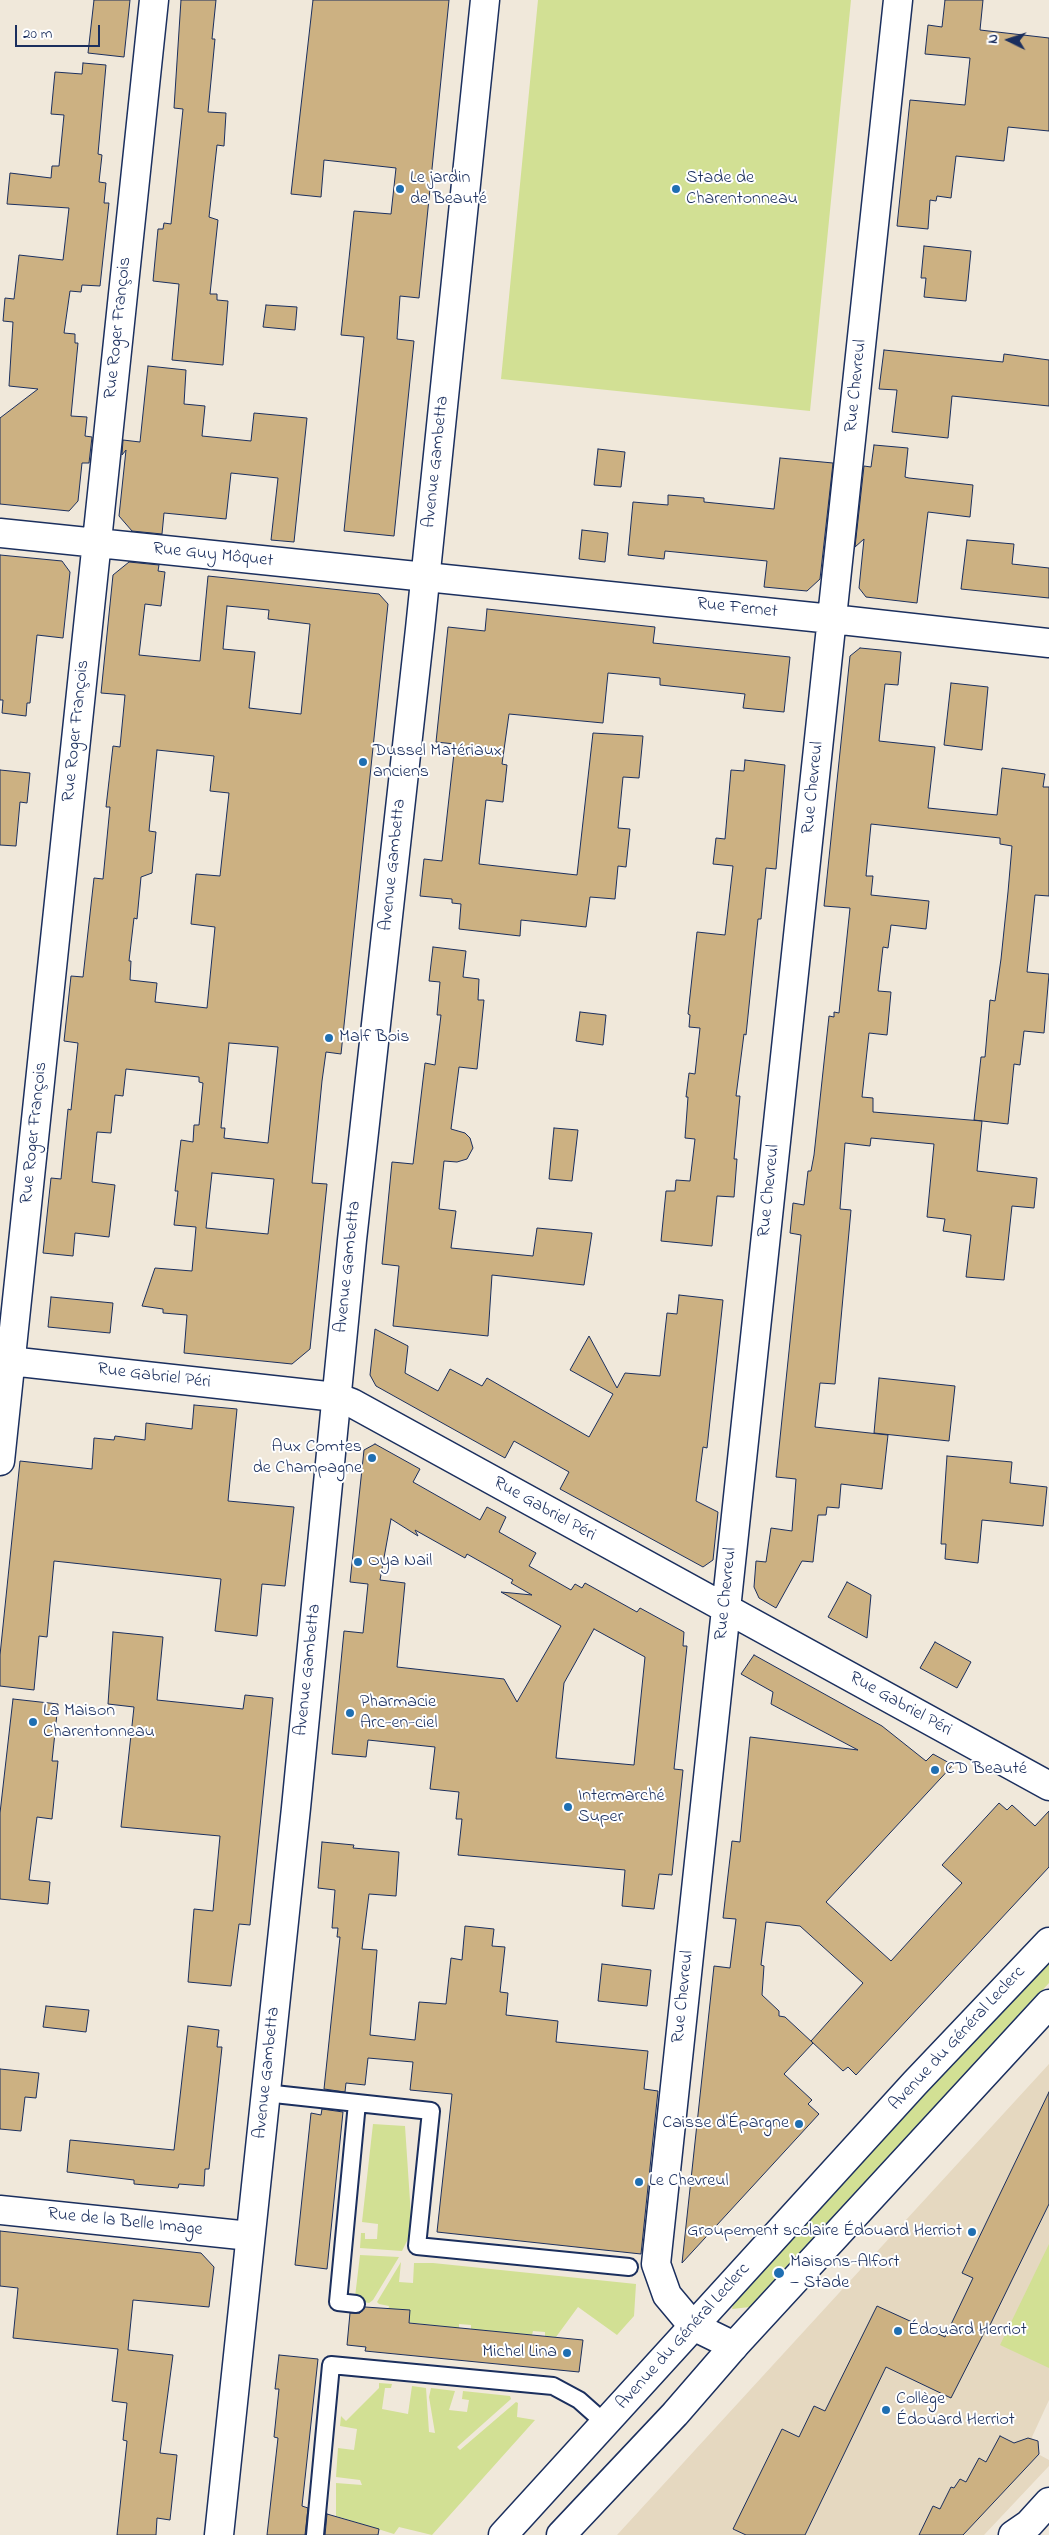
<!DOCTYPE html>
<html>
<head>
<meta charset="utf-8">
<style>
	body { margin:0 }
	#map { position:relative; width:1049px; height:2535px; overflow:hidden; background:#f0e8da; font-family:"Indie Flower",sans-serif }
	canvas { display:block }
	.north { position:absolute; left:984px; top:15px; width:50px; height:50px; -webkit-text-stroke:4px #fff; paint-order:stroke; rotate:274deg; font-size:14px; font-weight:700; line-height:20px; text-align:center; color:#1b2f5e }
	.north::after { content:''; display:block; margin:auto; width:18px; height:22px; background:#1b2f5e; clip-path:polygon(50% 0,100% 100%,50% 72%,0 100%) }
	.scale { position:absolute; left:15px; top:25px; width:85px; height:22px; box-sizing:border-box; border:2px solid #1b2f5e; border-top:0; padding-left:6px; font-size:15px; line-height:18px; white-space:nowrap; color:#1b2f5e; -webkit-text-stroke:4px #fff; paint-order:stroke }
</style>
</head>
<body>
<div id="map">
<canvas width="1049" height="2535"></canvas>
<div class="north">N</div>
<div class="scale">20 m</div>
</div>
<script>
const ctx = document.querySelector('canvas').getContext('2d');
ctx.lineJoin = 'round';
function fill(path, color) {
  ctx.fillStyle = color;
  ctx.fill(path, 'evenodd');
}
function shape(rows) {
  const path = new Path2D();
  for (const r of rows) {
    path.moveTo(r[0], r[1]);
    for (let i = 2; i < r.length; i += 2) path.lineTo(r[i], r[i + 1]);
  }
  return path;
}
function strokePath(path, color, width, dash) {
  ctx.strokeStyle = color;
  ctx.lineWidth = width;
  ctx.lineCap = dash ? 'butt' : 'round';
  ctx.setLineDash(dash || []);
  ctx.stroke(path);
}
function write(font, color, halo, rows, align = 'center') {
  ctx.font = font + ' "Indie Flower",sans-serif';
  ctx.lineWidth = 4;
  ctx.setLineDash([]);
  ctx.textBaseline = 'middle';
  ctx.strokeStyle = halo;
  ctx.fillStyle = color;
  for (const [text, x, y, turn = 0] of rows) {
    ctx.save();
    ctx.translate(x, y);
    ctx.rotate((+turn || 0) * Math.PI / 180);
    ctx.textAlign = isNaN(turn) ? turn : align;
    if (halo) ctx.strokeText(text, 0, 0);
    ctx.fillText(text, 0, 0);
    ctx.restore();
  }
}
fill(shape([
	[1049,2064,1049,2400,1032,2437,1038,2454,1049,2460,1049,2466,984,2535,617,2535]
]), '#e5d8c0');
fill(shape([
	[538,0,851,0,810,411,501,379],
	[1049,1959,1049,1983,750,2307,732,2309,735,2299],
	[373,2124,405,2126,412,2231,402,2251,360,2248,361,2233,365,2233,365,2239,377,2239,378,2224,362,2222],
	[1049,2244,1049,2368,1000,2345],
	[360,2255,399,2257,373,2300,369,2303,359,2301,355,2297],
	[401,2262,399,2282,413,2283,414,2263,433,2263,636,2284,634,2316,617,2335,578,2307,556,2337,545,2336,545,2332,533,2331,532,2335,471,2329,471,2325,459,2324,459,2328,386,2320,389,2306,379,2304,377,2302],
	[379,2383,392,2384,391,2388,385,2388,382,2409,408,2414,412,2386,426,2388,429,2432,435,2433,429,2397,431,2388,455,2391,449,2410,467,2412,469,2400,462,2399,463,2391,510,2396,511,2399,457,2447,460,2450,516,2402,518,2403,517,2417,535,2420,432,2535,399,2527,394,2534,336,2516,336,2483,362,2485,360,2480,336,2477,338,2448,354,2450,357,2429,340,2426,341,2416,346,2421,379,2388]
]), '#d2e094');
const building = shape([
	[94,0,130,0,124,57,88,53,94,0],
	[181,0,216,0,212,39,215,39,208,112,226,113,224,146,217,145,209,217,218,220,210,294,217,294,217,300,228,301,223,365,172,360,179,284,153,281,158,229,163,229,164,223,171,224,183,109,174,108,181,0],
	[313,0,449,0,419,298,400,296,397,339,414,341,394,536,344,531,364,337,341,335,354,211,391,214,396,168,324,160,321,197,291,194,313,0],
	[945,0,983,0,980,30,1049,38,1049,131,1008,127,1004,161,956,156,951,198,937,196,936,201,930,200,928,229,897,226,910,100,965,105,970,58,925,54,928,25,942,27,945,0],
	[83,63,106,65,98,154,102,155,99,182,106,183,104,203,109,203,100,286,82,285,81,292,70,291,64,333,75,334,75,343,78,343,71,416,87,417,85,436,92,437,89,463,82,463,78,501,69,511,0,504,0,418,38,389,9,386,13,322,3,321,5,298,14,299,19,255,63,260,69,208,7,204,10,173,51,178,52,166,59,166,64,115,51,114,55,72,82,74,83,63],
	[924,246,971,251,966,301,924,297,926,278,921,278,924,246],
	[266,305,297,307,295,330,263,327,266,305],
	[884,350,1003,362,1004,354,1049,360,1049,406,952,396,948,438,892,432,897,390,879,389,884,350],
	[148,366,186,370,184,404,205,406,202,436,251,441,254,413,307,418,294,542,271,540,278,478,231,473,226,519,164,513,162,534,132,531,119,516,126,450,122,455,123,440,140,442,148,366],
	[874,445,908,448,905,477,909,478,973,485,970,517,928,512,917,603,866,597,859,588,864,539,855,547,864,466,871,467,874,445],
	[598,449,625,452,621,487,594,485,598,449],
	[780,458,833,463,820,579,807,591,764,587,767,561,665,551,664,559,628,555,633,502,668,505,668,495,704,498,704,502,774,509,780,458],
	[582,530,608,533,605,562,579,559,582,530],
	[967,540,1014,544,1012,564,1049,568,1049,598,961,589,967,540],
	[0,555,62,561,70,572,63,638,37,635,30,703,27,703,26,716,2,713,3,700,0,700,0,555],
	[129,562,159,565,158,571,165,572,161,606,145,604,139,655,200,661,208,576,379,594,388,604,341,1054,326,1052,322,1081,312,1183,327,1184,310,1349,292,1364,184,1353,187,1315,163,1313,163,1309,142,1306,155,1268,192,1271,196,1227,174,1225,178,1191,175,1191,181,1140,193,1142,194,1125,199,1125,203,1083,199,1082,199,1077,126,1069,123,1096,115,1095,111,1133,97,1132,92,1182,115,1185,109,1237,75,1233,73,1256,43,1253,51,1178,61,1179,68,1109,71,1110,78,1043,64,1041,71,976,83,977,94,878,103,879,110,807,106,807,113,746,120,747,125,695,101,693,113,575,129,562],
	[227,606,269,610,268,619,310,624,301,714,249,708,255,652,223,649,227,606],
	[157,750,214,756,210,791,229,793,220,876,196,874,191,924,215,927,207,1008,155,1002,157,983,130,980,131,961,129,961,134,918,137,919,141,877,152,873,156,832,149,831,157,750],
	[229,1043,278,1047,268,1143,224,1138,225,1128,221,1128,229,1043],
	[212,1173,274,1179,268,1234,206,1228,212,1173],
	[487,609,655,627,653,643,790,657,784,712,743,708,745,694,660,685,660,678,608,673,603,723,509,714,502,764,507,765,503,802,486,800,479,864,577,875,593,733,643,736,639,778,623,777,618,828,630,829,626,867,618,866,615,899,590,897,586,927,521,920,520,936,459,929,461,904,452,903,452,899,420,896,424,859,442,861,455,744,436,742,448,627,485,631,487,609],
	[860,648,901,652,898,685,885,684,879,741,935,747,928,808,997,815,1002,768,1045,774,1043,787,1049,787,1049,896,1035,895,1027,972,1049,974,1044,1033,1024,1031,1020,1065,1014,1064,1008,1124,974,1120,981,1057,985,1057,990,1000,995,1001,1001,959,1008,892,1012,846,1000,844,1000,838,871,824,866,876,873,876,871,895,929,901,926,929,891,925,888,948,883,947,878,991,891,992,887,1035,869,1033,862,1097,873,1098,873,1112,982,1121,977,1171,1037,1178,1034,1208,1012,1206,1004,1280,966,1277,971,1235,943,1231,945,1219,927,1217,934,1144,871,1138,870,1146,845,1143,840,1209,851,1210,835,1384,820,1383,815,1427,888,1435,882,1489,841,1484,839,1508,827,1507,826,1515,818,1515,813,1562,802,1561,776,1608,759,1598,754,1587,756,1561,766,1562,771,1528,792,1531,796,1479,776,1477,801,1235,790,1233,793,1203,804,1205,808,1171,811,1171,814,1155,829,1016,834,1017,834,1012,839,1013,850,908,824,906,850,656,860,648],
	[951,683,988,687,982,750,944,745,951,683],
	[745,760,785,765,776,869,766,868,761,919,758,919,746,1035,744,1034,736,1096,740,1096,734,1159,737,1159,734,1197,717,1196,712,1246,661,1241,666,1191,675,1191,676,1180,690,1181,695,1139,685,1138,688,1097,686,1097,689,1073,695,1074,700,1028,689,1027,690,1015,688,1014,697,932,725,935,733,866,713,864,716,838,725,839,731,770,744,771,745,760],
	[0,770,30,773,27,803,20,802,16,846,0,845,0,770],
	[433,947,466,951,463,977,479,979,478,1000,484,1000,477,1069,459,1067,451,1129,465,1133,470,1138,473,1148,467,1159,457,1162,444,1161,439,1209,456,1211,451,1248,533,1256,537,1228,592,1233,584,1285,492,1275,488,1336,393,1326,399,1266,382,1264,392,1162,413,1164,425,1063,435,1065,441,1015,437,1015,440,982,429,981,433,947],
	[580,1012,606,1015,603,1045,576,1041,580,1012],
	[554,1128,578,1130,572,1181,549,1179,554,1128],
	[679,1295,723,1300,707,1448,703,1447,696,1501,718,1512,713,1560,703,1567,560,1489,569,1472,514,1441,505,1458,376,1386,370,1375,375,1329,408,1346,405,1373,438,1391,450,1369,482,1386,487,1378,589,1437,613,1394,570,1370,589,1336,617,1388,625,1373,660,1376,667,1313,677,1314,679,1295],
	[51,1297,113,1303,110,1333,48,1327,51,1297],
	[879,1378,955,1386,949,1441,874,1433,879,1378],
	[194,1405,237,1409,228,1501,294,1507,285,1586,262,1584,257,1636,215,1631,221,1579,54,1561,47,1637,39,1636,34,1690,0,1686,0,1655,20,1461,92,1469,94,1438,114,1440,115,1436,145,1440,146,1423,192,1429,194,1405],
	[375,1444,420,1469,413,1482,480,1520,487,1507,506,1517,499,1532,536,1553,529,1566,571,1590,575,1584,582,1588,585,1583,637,1612,640,1608,684,1632,683,1646,687,1646,674,1769,683,1770,672,1875,659,1874,654,1909,622,1906,625,1870,458,1855,462,1819,456,1819,459,1792,430,1789,435,1747,368,1740,366,1757,332,1754,344,1631,363,1633,368,1584,350,1582,364,1450,375,1444],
	[391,1519,418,1536,415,1530,465,1558,467,1554,513,1580,511,1583,532,1595,501,1592,561,1626,517,1702,504,1679,397,1667,405,1583,380,1580,391,1519],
	[594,1629,645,1657,634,1765,556,1758,564,1683,594,1629],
	[947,1456,1012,1462,1010,1483,1047,1487,1043,1526,982,1520,978,1563,945,1559,946,1544,941,1544,947,1456],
	[847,1582,871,1595,867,1638,828,1617,847,1582],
	[113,1632,163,1637,157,1700,243,1709,245,1695,273,1698,250,1925,239,1924,231,1986,188,1982,194,1909,213,1911,220,1836,121,1827,134,1707,108,1704,113,1632],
	[935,1642,971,1662,957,1688,920,1668,935,1642],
	[754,1655,882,1726,926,1761,933,1754,953,1765,826,1902,891,1961,962,1883,942,1865,999,1803,1007,1810,1012,1805,1035,1826,1049,1811,1049,1867,856,2075,848,2067,843,2071,811,2041,863,1983,800,1926,766,1922,761,1965,764,1966,762,1995,779,2011,779,2016,785,2017,813,2043,784,2074,812,2100,808,2104,819,2114,682,2263,714,1966,730,1968,736,1919,723,1918,732,1841,740,1842,750,1737,858,1750,771,1704,773,1692,741,1674,754,1655],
	[13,1699,58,1704,52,1761,58,1761,52,1819,37,1817,29,1880,50,1882,48,1904,0,1899,0,1813,13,1699],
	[322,1842,354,1845,353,1848,399,1852,396,1896,369,1894,362,1949,377,1950,370,2035,415,2040,419,2002,446,2004,451,1958,462,1960,465,1926,494,1929,492,1946,505,1947,500,1992,508,1993,506,2015,558,2021,556,2042,648,2051,644,2089,658,2091,641,2254,437,2232,452,2094,410,2090,413,2062,368,2058,365,2085,346,2083,345,2092,324,2089,340,1937,337,1937,338,1928,332,1928,335,1890,318,1888,322,1842],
	[602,1964,651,1970,647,2006,598,2001,602,1964],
	[46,2006,89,2010,86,2032,43,2027,46,2006],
	[188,2026,219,2030,217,2047,222,2047,209,2169,205,2169,204,2186,179,2184,178,2188,134,2184,134,2180,67,2172,70,2140,174,2150,188,2026],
	[0,2069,39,2073,36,2098,25,2097,21,2131,0,2129,0,2069],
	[1049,2092,1049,2204,990,2325,988,2325,951,2398,886,2367,805,2535,746,2535,733,2529,782,2429,799,2437,814,2406,825,2411,877,2306,945,2337,973,2278,962,2273,1049,2092],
	[322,2109,343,2112,327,2269,295,2265,311,2113,321,2115,322,2109],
	[0,2231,201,2253,214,2267,209,2307,133,2300,128,2350,173,2355,160,2453,177,2455,170,2520,157,2518,156,2535,117,2535,127,2441,123,2440,127,2403,112,2401,118,2349,13,2338,18,2288,0,2286,0,2231],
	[365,2307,410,2310,409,2323,583,2340,579,2372,365,2351,366,2347,347,2345,350,2313,360,2313,365,2307],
	[279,2355,318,2359,302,2506,308,2508,305,2535,267,2535,278,2438,274,2437,279,2389,275,2389,279,2355],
	[1000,2436,1014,2443,1028,2438,1038,2441,1039,2454,963,2535,919,2535,933,2506,940,2509,951,2487,954,2488,960,2479,966,2482,979,2458,986,2462,1000,2436],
	[327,2514,379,2529,378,2535,325,2535,327,2514]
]);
fill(building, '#ccb182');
strokePath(building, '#1b2f5e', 1);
const service = shape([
	[265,2093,431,2111,417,2246,629,2267],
	[356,2304,338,2302,357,2103],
	[315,2535,331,2365,553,2386,579,2400,606,2424]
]);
const minor = shape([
	[0,533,832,619,1049,643],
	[0,1360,336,1397,352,1403,1049,1786],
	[0,1461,154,0],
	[0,2210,250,2236],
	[734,2346,693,2326,667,2295,656,2264,898,0],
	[1013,2535,1029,2524,1049,2502]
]);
const tertiary = shape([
	[219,2535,296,1808,352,1240,420,629,485,0]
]);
const primary = shape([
	[503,2535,915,2083,1049,1942],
	[561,2535,675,2414,734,2346,1049,2004]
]);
strokePath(service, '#1b2f5e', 20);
strokePath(minor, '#1b2f5e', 31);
strokePath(tertiary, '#1b2f5e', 31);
strokePath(primary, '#1b2f5e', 31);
strokePath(service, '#fff', 16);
strokePath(minor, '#fff', 28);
strokePath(tertiary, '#fff', 28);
strokePath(primary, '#fff', 28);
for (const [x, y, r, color] of [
	[400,189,5,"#1f6fb2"],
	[676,189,5,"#1f6fb2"],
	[363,762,5,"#1f6fb2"],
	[329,1038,5,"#1f6fb2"],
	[372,1458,5,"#1f6fb2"],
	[358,1562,5,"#1f6fb2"],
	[350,1713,5,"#1f6fb2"],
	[33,1722,5,"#1f6fb2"],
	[935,1770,5,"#1f6fb2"],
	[568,1807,5,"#1f6fb2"],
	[799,2124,5,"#1f6fb2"],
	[639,2182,5,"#1f6fb2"],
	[972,2232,5,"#1f6fb2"],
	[779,2273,6,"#1f6fb2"],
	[898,2331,5,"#1f6fb2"],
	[567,2353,5,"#1f6fb2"],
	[886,2410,5,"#1f6fb2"]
]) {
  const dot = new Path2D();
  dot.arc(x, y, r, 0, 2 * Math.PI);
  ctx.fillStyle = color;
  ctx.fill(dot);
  strokePath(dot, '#fff', 2);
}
write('18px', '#1b2f5e', '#fff', [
	["Le jardin",410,179],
	["de Beauté",410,200],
	["Stade de",686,179],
	["Charentonneau",686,200],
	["Dussel Matériaux",373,752],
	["anciens",373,773],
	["Malf Bois",339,1038],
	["Aux Comtes",362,1448,"right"],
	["de Champagne",362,1469,"right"],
	["Oya Nail",368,1562],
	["Pharmacie",360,1703],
	["Arc-en-ciel",360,1724],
	["La Maison",43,1712],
	["Charentonneau",43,1733],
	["CD Beauté",945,1770],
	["Intermarché",578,1797],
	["Super",578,1818],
	["Caisse d'Épargne",789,2124,"right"],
	["Le Chevreul",649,2182],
	["Groupement scolaire Édouard Herriot",962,2232,"right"],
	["Maisons-Alfort",790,2263],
	["— Stade",790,2284],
	["Édouard Herriot",908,2331],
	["Michel Lina",557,2353,"right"],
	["Collège",896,2400],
	["Édouard Herriot",896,2421]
], 'left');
write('18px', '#1b2f5e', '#fff', [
	["Rue Roger François",119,328,-84],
	["Rue Chevreul",857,386,-84],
	["Avenue Gambetta",437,462,-84],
	["Rue Guy Môquet",213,556,6],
	["Rue Fernet",737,609,6],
	["Rue Roger François",77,731,-84],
	["Rue Chevreul",814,788,-84],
	["Avenue Gambetta",394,865,-84],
	["Rue Roger François",35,1133,-84],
	["Rue Chevreul",770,1191,-84],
	["Avenue Gambetta",349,1267,-84],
	["Rue Gabriel Péri",154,1377,7],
	["Rue Gabriel Péri",544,1510,29],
	["Rue Chevreul",727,1594,-84],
	["Avenue Gambetta",309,1670,-84],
	["Rue Gabriel Péri",900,1705,29],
	["Rue Chevreul",684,1997,-84],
	["Avenue du Général Leclerc",958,2039,-47],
	["Avenue Gambetta",268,2073,-84],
	["Rue de la Belle Image",125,2223,6],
	["Avenue du Général Leclerc",684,2337,-48]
]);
</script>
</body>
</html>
